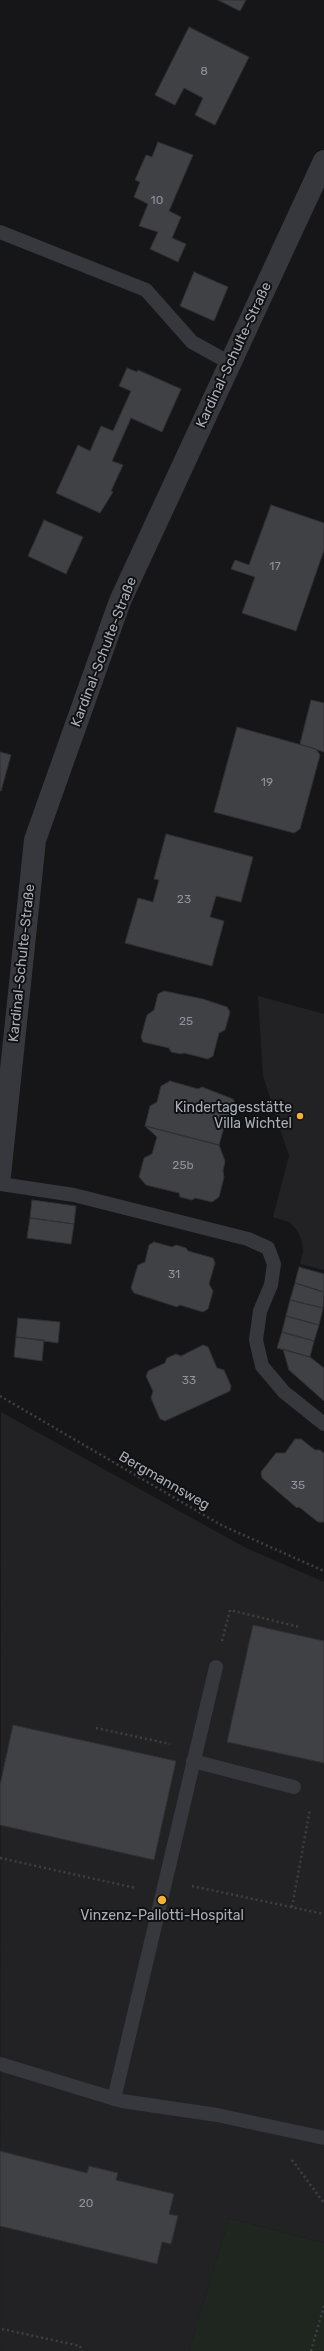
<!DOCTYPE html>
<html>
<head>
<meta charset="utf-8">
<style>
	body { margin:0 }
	canvas { display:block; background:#161618 }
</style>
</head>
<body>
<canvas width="324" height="2351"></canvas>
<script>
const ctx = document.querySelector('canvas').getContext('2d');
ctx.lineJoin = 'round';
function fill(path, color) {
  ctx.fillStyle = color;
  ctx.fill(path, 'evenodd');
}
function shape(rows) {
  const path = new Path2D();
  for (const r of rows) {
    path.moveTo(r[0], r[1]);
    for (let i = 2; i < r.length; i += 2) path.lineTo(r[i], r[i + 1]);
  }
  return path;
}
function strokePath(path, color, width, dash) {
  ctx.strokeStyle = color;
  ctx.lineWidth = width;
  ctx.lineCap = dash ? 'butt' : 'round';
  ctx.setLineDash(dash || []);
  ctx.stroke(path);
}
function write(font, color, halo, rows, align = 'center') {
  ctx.font = font + ' Rubik,sans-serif';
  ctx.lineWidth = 4;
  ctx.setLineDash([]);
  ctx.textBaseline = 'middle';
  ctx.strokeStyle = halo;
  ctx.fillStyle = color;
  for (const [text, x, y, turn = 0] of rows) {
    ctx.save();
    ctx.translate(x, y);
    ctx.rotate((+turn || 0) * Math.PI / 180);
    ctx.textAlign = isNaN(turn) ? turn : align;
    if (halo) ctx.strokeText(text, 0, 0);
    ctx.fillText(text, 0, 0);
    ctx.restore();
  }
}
fill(shape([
	[258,996,324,1014,324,1270,300,1264,303,1252,302,1241,297,1230,289,1222,273,1217,289,1156,263,1076],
	[1,1412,244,1547,324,1582,324,2243,229,2218,189,2351,0,2351]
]), '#222225');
fill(shape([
	[229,2218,324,2243,324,2351,189,2351]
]), '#1e261f');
const building = shape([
	[218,0,246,0,240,11,218,0],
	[189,27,249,57,215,125,195,115,203,98,184,88,175,105,155,95,189,27],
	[158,142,193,155,169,211,181,217,172,238,186,244,178,262,150,249,158,232,139,226,148,204,134,197,140,182,135,180,146,155,152,157,158,142],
	[194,272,228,287,214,321,180,306,194,272],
	[127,368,137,372,138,370,181,389,162,432,131,418,112,461,123,465,111,491,113,492,100,513,56,493,78,445,90,451,101,426,113,431,131,391,119,386,127,368],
	[271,505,324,523,324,550,296,631,242,613,255,577,231,569,235,560,249,565,271,505],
	[44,520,83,537,66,574,28,556,44,520],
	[311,700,324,703,324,752,300,744,311,700],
	[237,727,316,749,320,755,300,829,294,833,214,812,237,727],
	[0,752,11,755,1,791,0,791,0,752],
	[166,834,253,857,241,902,216,896,210,917,224,921,212,966,125,943,138,898,153,902,159,880,154,879,166,834],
	[164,991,203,999,227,1007,230,1012,225,1030,219,1033,213,1056,208,1059,184,1053,181,1054,171,1052,169,1048,143,1042,141,1037,147,1015,154,1010,158,994,164,991],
	[170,1081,198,1089,202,1087,233,1099,236,1105,233,1119,224,1127,219,1145,145,1126,150,1106,157,1102,161,1086,170,1081],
	[145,1126,219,1145,225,1161,223,1171,224,1177,219,1197,212,1202,195,1198,192,1200,180,1197,179,1193,146,1185,139,1177,144,1158,152,1154,157,1137,145,1126],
	[32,1200,76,1206,74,1224,30,1218,32,1200],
	[30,1218,74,1224,71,1244,27,1238,30,1218],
	[154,1242,172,1247,176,1245,186,1248,188,1251,213,1258,215,1263,209,1284,213,1291,208,1309,203,1312,180,1305,177,1307,134,1293,131,1288,138,1265,145,1262,149,1245,154,1242],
	[299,1267,324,1274,324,1292,295,1283,299,1267],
	[295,1283,324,1292,323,1308,290,1300,295,1283],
	[290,1300,323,1308,319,1325,286,1316,290,1300],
	[286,1316,319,1325,314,1341,282,1332,286,1316],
	[18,1318,60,1322,58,1343,16,1337,18,1318],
	[282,1332,314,1341,310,1357,277,1348,282,1332],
	[16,1337,44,1340,42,1361,14,1357,16,1337],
	[203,1345,208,1347,217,1368,224,1370,231,1386,230,1391,165,1421,160,1419,151,1398,153,1391,146,1376,148,1371,165,1363,167,1358,176,1354,181,1356,203,1345],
	[283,1349,310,1357,324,1368,324,1401,289,1370,283,1349],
	[295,1439,301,1439,315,1450,320,1450,324,1453,324,1522,318,1522,299,1507,297,1508,262,1478,261,1472,276,1453,285,1453,295,1439],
	[253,1625,324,1641,324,1763,227,1742,253,1625],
	[13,1725,176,1761,154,1860,0,1825,0,1785,13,1725],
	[0,2151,87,2173,89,2166,118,2173,116,2180,174,2194,169,2214,178,2216,171,2244,162,2242,157,2264,0,2226,0,2151]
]);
fill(building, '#404145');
strokePath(building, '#303034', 1);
strokePath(shape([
	[0,1396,221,1525,324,1571],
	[222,1641,230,1610,299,1627],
	[96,1728,170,1744],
	[0,1858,136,1888],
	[192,1886,324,1914],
	[292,1907,310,1809],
	[292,2160,324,2203],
	[2,2329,80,2346,82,2351],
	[311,2351,324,2306]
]), '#3d3f44', 2.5, [2, 3]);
strokePath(shape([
	[0,232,146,290,192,342,230,363],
	[0,1184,74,1195,248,1239,268,1248,274,1264,271,1285,260,1311,256,1340,262,1366,284,1392,324,1424],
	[193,1761,294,1787],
	[0,2064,122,2101,217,2115,324,2138],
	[114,2099,216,1667]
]), '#37383d', 14);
strokePath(shape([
	[0,1175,35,840,120,601,324,161]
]), '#37383d', 22);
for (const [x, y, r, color] of [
	[300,1116,4,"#f2b134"],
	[162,1900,5,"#f2b134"]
]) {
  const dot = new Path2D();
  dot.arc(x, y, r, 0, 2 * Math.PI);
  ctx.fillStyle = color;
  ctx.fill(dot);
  strokePath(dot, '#111113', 1.5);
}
write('12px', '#8e929b', null, [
	["8",204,72],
	["10",157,201],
	["17",275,567],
	["19",267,783],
	["23",184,900],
	["25",186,1022],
	["25b",183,1166],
	["31",174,1275],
	["33",189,1381],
	["35",298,1486],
	["20",86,2204]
]);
write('14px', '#a8adb8', '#111113', [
	["Kardinal-Schulte-Straße",234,355,-65],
	["Kardinal-Schulte-Straße",104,652,-69],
	["Kardinal-Schulte-Straße",22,963,-84],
	["Bergmannsweg",164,1481,30]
]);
write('14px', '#a8adb8', '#111113', [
	["Kindertagesstätte",292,1108],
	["Villa Wichtel",292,1124],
	["Vinzenz-Pallotti-Hospital",162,1916,"center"]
], 'right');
</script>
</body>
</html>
